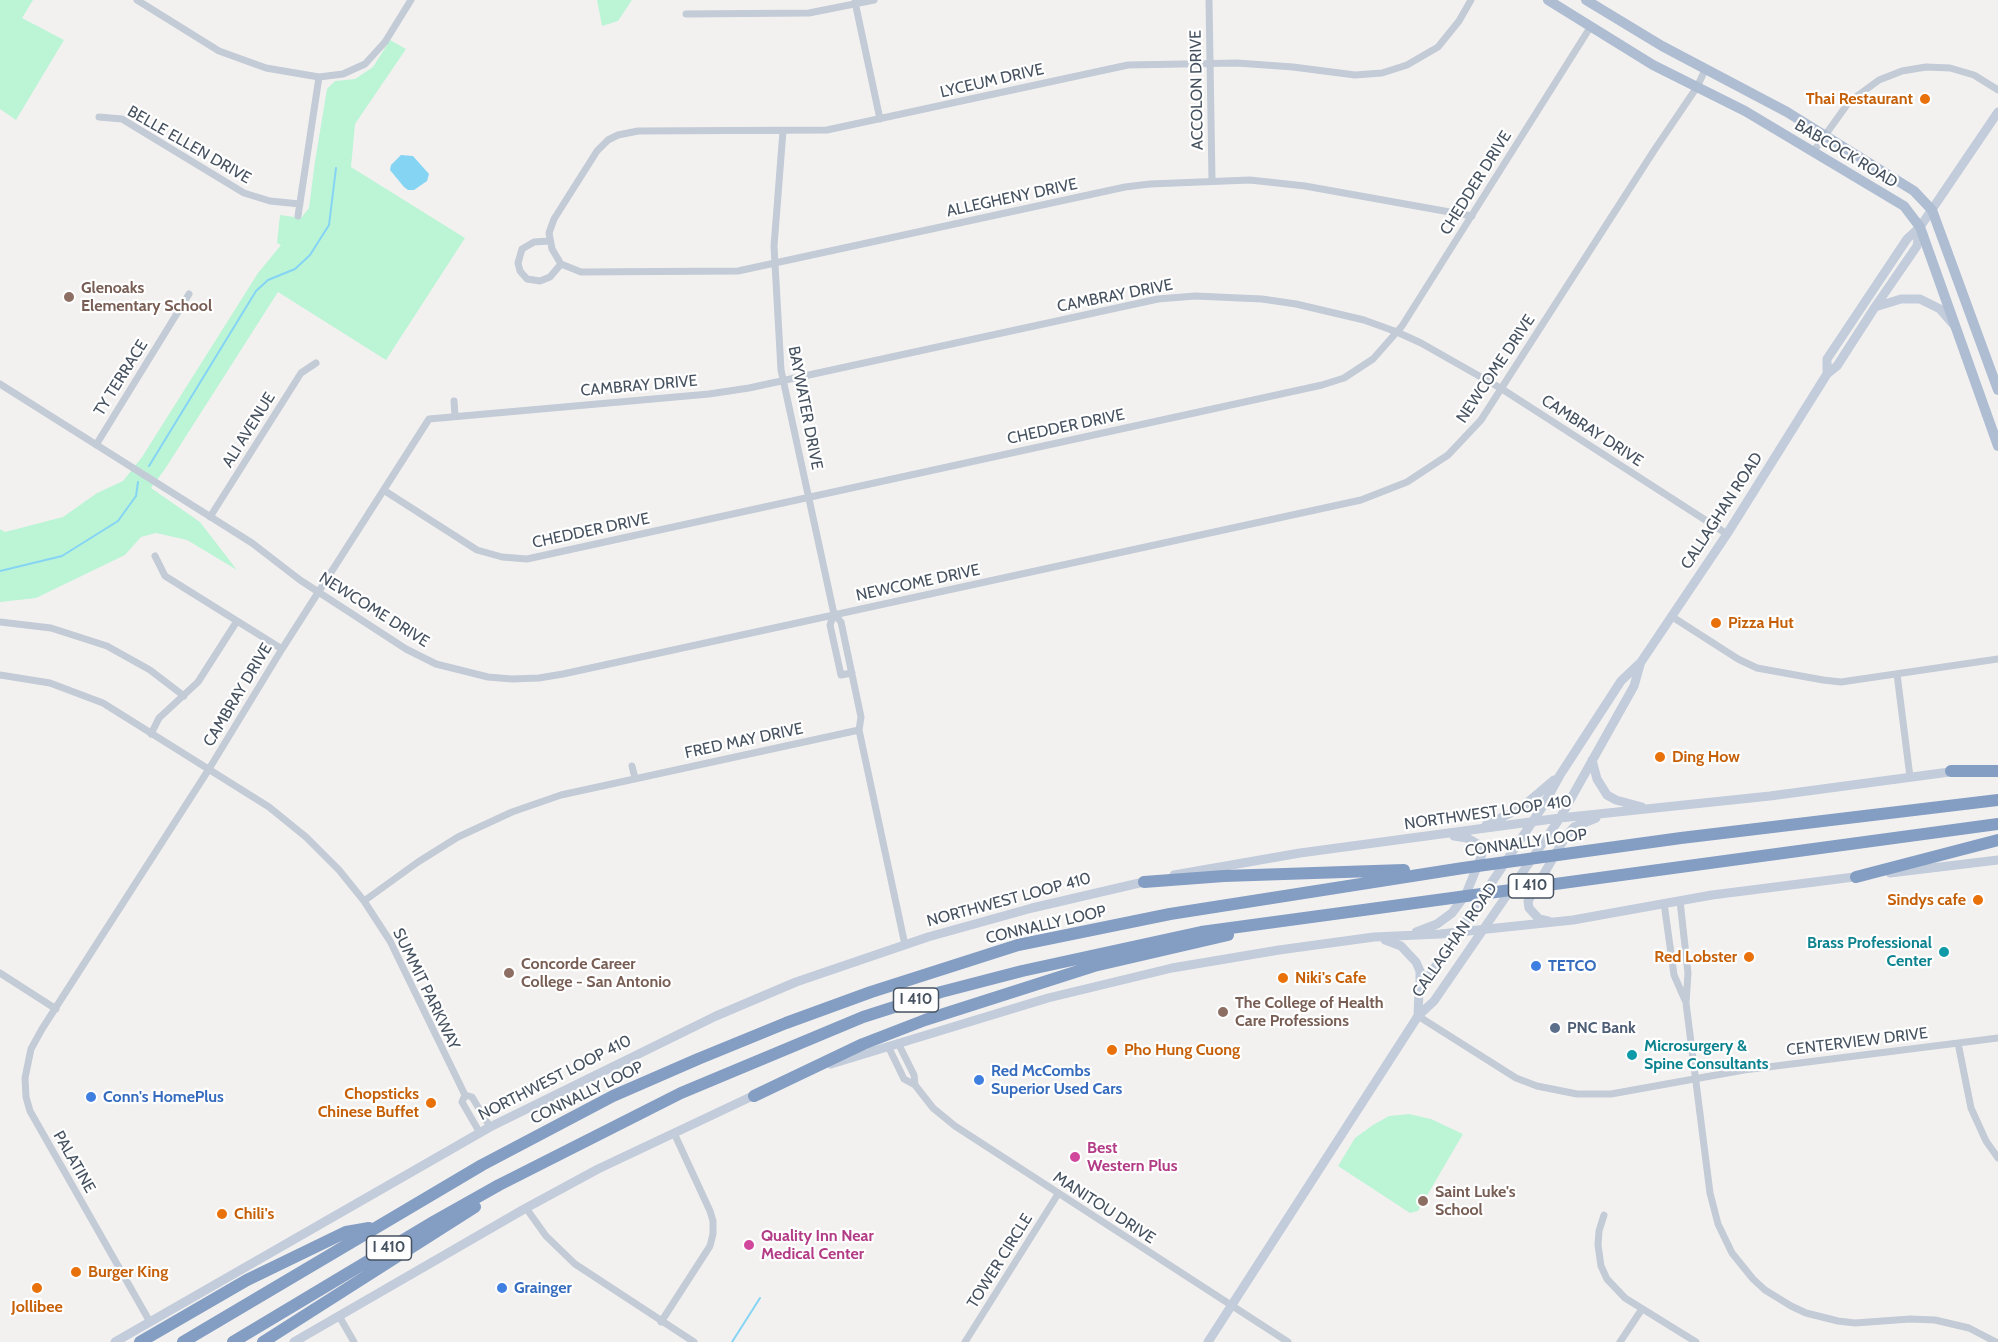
<!DOCTYPE html>
<html>
<head>
<meta charset="utf-8">
<style>
	body { margin:0 }
	canvas { display:block; background:#f3f1f0 }
</style>
</head>
<body>
<canvas width="1998" height="1342"></canvas>
<script>
const ctx = document.querySelector('canvas').getContext('2d');
ctx.lineJoin = 'round';
function fill(path, color) {
  ctx.fillStyle = color;
  ctx.fill(path, 'evenodd');
}
function shape(rows) {
  const path = new Path2D();
  for (const r of rows) {
    path.moveTo(r[0], r[1]);
    for (let i = 2; i < r.length; i += 2) path.lineTo(r[i], r[i + 1]);
  }
  return path;
}
function strokePath(path, color, width, dash) {
  ctx.strokeStyle = color;
  ctx.lineWidth = width;
  ctx.lineCap = dash ? 'butt' : 'round';
  ctx.setLineDash(dash || []);
  ctx.stroke(path);
}
function write(font, color, halo, rows, align = 'center') {
  ctx.font = font + ' Cabin,sans-serif';
  ctx.lineWidth = 4.5;
  ctx.setLineDash([]);
  ctx.textBaseline = 'middle';
  ctx.strokeStyle = halo;
  ctx.fillStyle = color;
  for (const [text, x, y, turn = 0] of rows) {
    ctx.save();
    ctx.translate(x, y);
    ctx.rotate((+turn || 0) * Math.PI / 180);
    ctx.textAlign = isNaN(turn) ? turn : align;
    if (halo) ctx.strokeText(text, 0, 0);
    ctx.fillText(text, 0, 0);
    ctx.restore();
  }
}
fill(shape([
	[0,0,33,0,22,18,64,40,16,120,0,109],
	[597,0,632,0,618,21,602,26],
	[390,40,406,49,355,124,351,167,465,238,386,360,278,292,165,469,151,488,200,522,237,570,187,540,156,533,141,537,125,555,36,598,0,602,0,529,5,532,63,517,97,493,123,481,142,457,258,273,281,245,277,243,280,215,301,218,309,208,315,161,327,89,335,81,355,79,373,67],
	[1409,1114,1431,1119,1463,1134,1418,1211,1410,1213,1338,1166,1355,1138,1373,1125,1389,1116]
]), '#bcf4d6');
fill(shape([
	[401,155,413,156,429,174,427,181,414,190,408,190,404,187,390,170,391,165]
]), '#85d4f4');
strokePath(shape([
	[149,466,256,291,268,280,295,269,310,255,329,225,336,168],
	[0,571,62,556,118,521,136,496,138,482],
	[732,1342,760,1298]
]), '#85d4f4', 2);
strokePath(shape([
	[137,0,219,51,266,68,319,77,343,74,365,64,385,42,411,0],
	[1209,0,1212,180],
	[1471,0,1459,21,1438,47,1407,65,1382,73,1355,75,1293,67,1237,63,1128,65,827,130,638,131,618,135,608,140,597,151,554,219,549,233,552,249,561,264,581,272,738,271,1125,187,1150,184,1250,180,1305,186,1472,216],
	[855,2,880,119],
	[686,14,809,13,874,0],
	[99,117,122,119,244,193,270,201,300,204],
	[783,131,774,246,781,370,834,614,841,622,861,717,859,730,905,945],
	[1813,152,1849,102,1879,80,1902,71,1926,67,1950,68,1974,75,1998,90],
	[298,216,319,77],
	[549,241,534,242,522,249,518,263,520,271,527,279,540,281,550,277,561,264],
	[0,384,252,543,300,580,406,649,436,664,488,677,512,679,539,678,563,674,1361,500,1407,482,1448,455,1481,420,1655,149,1697,87,1705,70],
	[454,401,455,416],
	[96,445,189,294],
	[385,491,477,550,502,557,527,559,1322,385,1344,378,1373,359,1402,326,1591,26],
	[210,517,301,373,316,363],
	[155,556,165,576,282,649],
	[834,614,830,625,841,675,852,673],
	[1671,616,1738,659,1757,668,1823,680,1841,682,1998,659],
	[0,622,51,628,107,646,150,670,184,696],
	[1897,674,1910,777],
	[0,675,50,683,103,703,269,807,306,837,339,870,364,901,390,941,465,1095,462,1102,480,1133],
	[151,734,159,718,198,682,237,621],
	[632,766,635,778],
	[364,901,418,862,458,837,512,812,561,795,859,730],
	[1680,901,1688,973,1686,1003,1710,1193,1718,1224,1732,1253,1753,1279,1765,1290,1791,1306,1806,1313,1838,1321,1855,1323,1910,1319,1935,1320,1969,1328,1996,1342],
	[1664,903,1674,975,1685,1000],
	[0,973,56,1009],
	[1418,1016,1516,1078,1537,1086,1577,1094,1611,1094,1744,1070,1998,1038],
	[898,1043,914,1075,915,1085],
	[1958,1043,1971,1108,1986,1141,1998,1158],
	[888,1046,904,1079,915,1085,933,1108,955,1126,1288,1342],
	[465,1095,472,1097,490,1127],
	[526,1208,546,1236,575,1264,694,1342],
	[1604,1215,1599,1231,1598,1245,1601,1266,1607,1279,1625,1298,1696,1342],
	[339,1316,354,1342],
	[150,1322,30,1111,26,1097,25,1078,31,1049,42,1029,209,769,282,649,429,419,709,394,749,388,1158,299,1195,296,1262,299,1296,304,1364,320,1397,332,1421,343,1502,389,1727,534],
	[661,1322,710,1246,713,1234,713,1221,710,1211,674,1133],
	[965,1342,1058,1194],
	[1620,1342,1642,1309]
]), '#c3cbd6', 7);
strokePath(shape([
	[1875,307,1901,299,1920,299,1940,309,1953,324],
	[1827,374,1827,359,1907,239,1920,227,1998,112],
	[1592,760,1597,779,1607,795,1616,800,1642,807],
	[1486,825,1521,808,1554,780],
	[1890,873,1998,860],
	[1174,875,1300,853,1560,818,1770,796,1957,771],
	[1548,921,1539,919,1529,908,1528,901,1566,836,1574,827,1596,818],
	[1416,932,1437,924,1452,913,1466,894,1481,857,1483,850,1481,846,1467,838,1454,836],
	[1385,940,1401,946,1416,962,1420,971,1420,986],
	[1418,1016,1419,991,1543,806,1560,775,1621,681,1641,662,1727,534,1827,374,1837,366,1875,307,1917,246,1920,227],
	[831,1064,1048,998,1172,968,1279,950,1374,937,1440,934,1573,920,1712,895,1862,876],
	[115,1342,490,1127,716,1016,796,982,928,937,1032,908,1148,881],
	[294,1342,526,1208,598,1169,759,1093],
	[1208,1342,1418,1016,1434,1001,1560,818,1634,686,1640,665]
]), '#c2ccdb', 9);
strokePath(shape([
	[1548,0,1653,65,1745,111,1904,206,1920,227,1998,446],
	[1586,0,1662,46,1787,112,1914,191,1932,210,1998,390]
]), '#aebdd2', 10);
strokePath(shape([
	[1951,771,1998,771],
	[1856,877,1998,840],
	[1144,882,1224,876,1404,870],
	[754,1096,863,1044,925,1020,1094,966,1228,935],
	[140,1342,247,1280,346,1232,369,1228],
	[183,1342,482,1165,613,1096,698,1059,786,1023,871,992,1018,945,1170,914,1463,868,1681,838,1998,800],
	[233,1342,435,1221,499,1185,681,1093,863,1017,941,992,1022,971,1201,932,1998,824],
	[263,1342,475,1207]
]), '#849ec3', 12);
for (const [x, y, r, color] of [
	[1925,99,6,"#e8710a"],
	[69,297,6,"#8d6e63"],
	[1716,623,6,"#e8710a"],
	[1660,757,6,"#e8710a"],
	[1978,900,6,"#e8710a"],
	[1944,952,6,"#0f9aa8"],
	[1749,957,6,"#e8710a"],
	[1536,966,6,"#3f7fe0"],
	[509,973,6,"#8d6e63"],
	[1283,978,6,"#e8710a"],
	[1223,1012,6,"#8d6e63"],
	[1555,1028,6,"#5c6f8a"],
	[1112,1050,6,"#e8710a"],
	[1632,1055,6,"#0f9aa8"],
	[979,1080,6,"#3f7fe0"],
	[91,1097,6,"#3f7fe0"],
	[431,1103,6,"#e8710a"],
	[1075,1157,6,"#d1479c"],
	[1423,1201,6,"#8d6e63"],
	[222,1214,6,"#e8710a"],
	[749,1245,6,"#d1479c"],
	[76,1272,6,"#e8710a"],
	[37,1288,6,"#e8710a"],
	[502,1288,6,"#3f7fe0"]
]) {
  const dot = new Path2D();
  dot.arc(x, y, r, 0, 2 * Math.PI);
  ctx.fillStyle = color;
  ctx.fill(dot);
  strokePath(dot, '#fff', 2);
}
for (const [x, y, w] of [
	[1531,886,45],
	[916,1000,45],
	[389,1248,45]
]) {
  const box = new Path2D();
  box.roundRect(x - w / 2, y - 12, w, 24, 4.5);
  ctx.fillStyle = '#fff';
  ctx.fill(box);
  strokePath(box, '#465260', 1.5);
}
write('bold 15px', '#465260', null, [
	["I 410",1531,886],
	["I 410",916,1000],
	["I 410",389,1248]
]);
write('16px', '#465260', '#fff', [
	["LYCEUM DRIVE",992,81,-13],
	["ACCOLON DRIVE",1197,90,-91],
	["BELLE ELLEN DRIVE",189,145,30],
	["BABCOCK ROAD",1846,154,31],
	["CHEDDER DRIVE",1476,183,-58],
	["ALLEGHENY DRIVE",1012,198,-12],
	["CAMBRAY DRIVE",1115,296,-11],
	["NEWCOME DRIVE",1496,369,-56],
	["TY TERRACE",121,378,-58],
	["CAMBRAY DRIVE",639,386,-5],
	["BAYWATER DRIVE",805,408,79],
	["CHEDDER DRIVE",1066,427,-12],
	["ALI AVENUE",249,430,-58],
	["CAMBRAY DRIVE",1592,431,33],
	["CALLAGHAN ROAD",1722,511,-57],
	["CHEDDER DRIVE",591,531,-12],
	["NEWCOME DRIVE",918,583,-12],
	["NEWCOME DRIVE",374,610,32],
	["CAMBRAY DRIVE",238,695,-59],
	["FRED MAY DRIVE",744,741,-12],
	["NORTHWEST LOOP 410",1488,813,-8],
	["CONNALLY LOOP",1526,843,-8],
	["NORTHWEST LOOP 410",1009,900,-15],
	["CONNALLY LOOP",1046,925,-13],
	["CALLAGHAN ROAD",1455,940,-55],
	["SUMMIT PARKWAY",426,989,64],
	["CENTERVIEW DRIVE",1857,1042,-7],
	["NORTHWEST LOOP 410",555,1078,-27],
	["CONNALLY LOOP",587,1093,-26],
	["PALATINE",74,1162,60],
	["MANITOU DRIVE",1104,1208,33],
	["TOWER CIRCLE",1000,1261,-58]
]);
write('bold 16px', '#c56008', '#fff', [
	["Thai Restaurant",1913,99,"right"],
	["Pizza Hut",1728,623],
	["Ding How",1672,757],
	["Sindys cafe",1966,900,"right"],
	["Red Lobster",1737,957,"right"],
	["Niki's Cafe",1295,978],
	["Pho Hung Cuong",1124,1050],
	["Chopsticks",419,1094,"right"],
	["Chinese Buffet",419,1112,"right"],
	["Chili's",234,1214],
	["Burger King",88,1272],
	["Jollibee",37,1307,"center"]
], 'left');
write('bold 16px', '#785e54', '#fff', [
	["Glenoaks",81,288],
	["Elementary School",81,306],
	["Concorde Career",521,964],
	["College - San Antonio",521,982],
	["The College of Health",1235,1003],
	["Care Professions",1235,1021],
	["Saint Luke's",1435,1192],
	["School",1435,1210]
], 'left');
write('bold 16px', '#0d838f', '#fff', [
	["Brass Professional",1932,943],
	["Center",1932,961],
	["Microsurgery &",1644,1046,"left"],
	["Spine Consultants",1644,1064,"left"]
], 'right');
write('bold 16px', '#366cbe', '#fff', [
	["TETCO",1548,966],
	["Red McCombs",991,1071],
	["Superior Used Cars",991,1089],
	["Conn's HomePlus",103,1097],
	["Grainger",514,1288]
], 'left');
write('bold 16px', '#4e5e75', '#fff', [
	["PNC Bank",1567,1028]
], 'left');
write('bold 16px', '#b23c85', '#fff', [
	["Best",1087,1148],
	["Western Plus",1087,1166],
	["Quality Inn Near",761,1236],
	["Medical Center",761,1254]
], 'left');
</script>
</body>
</html>
